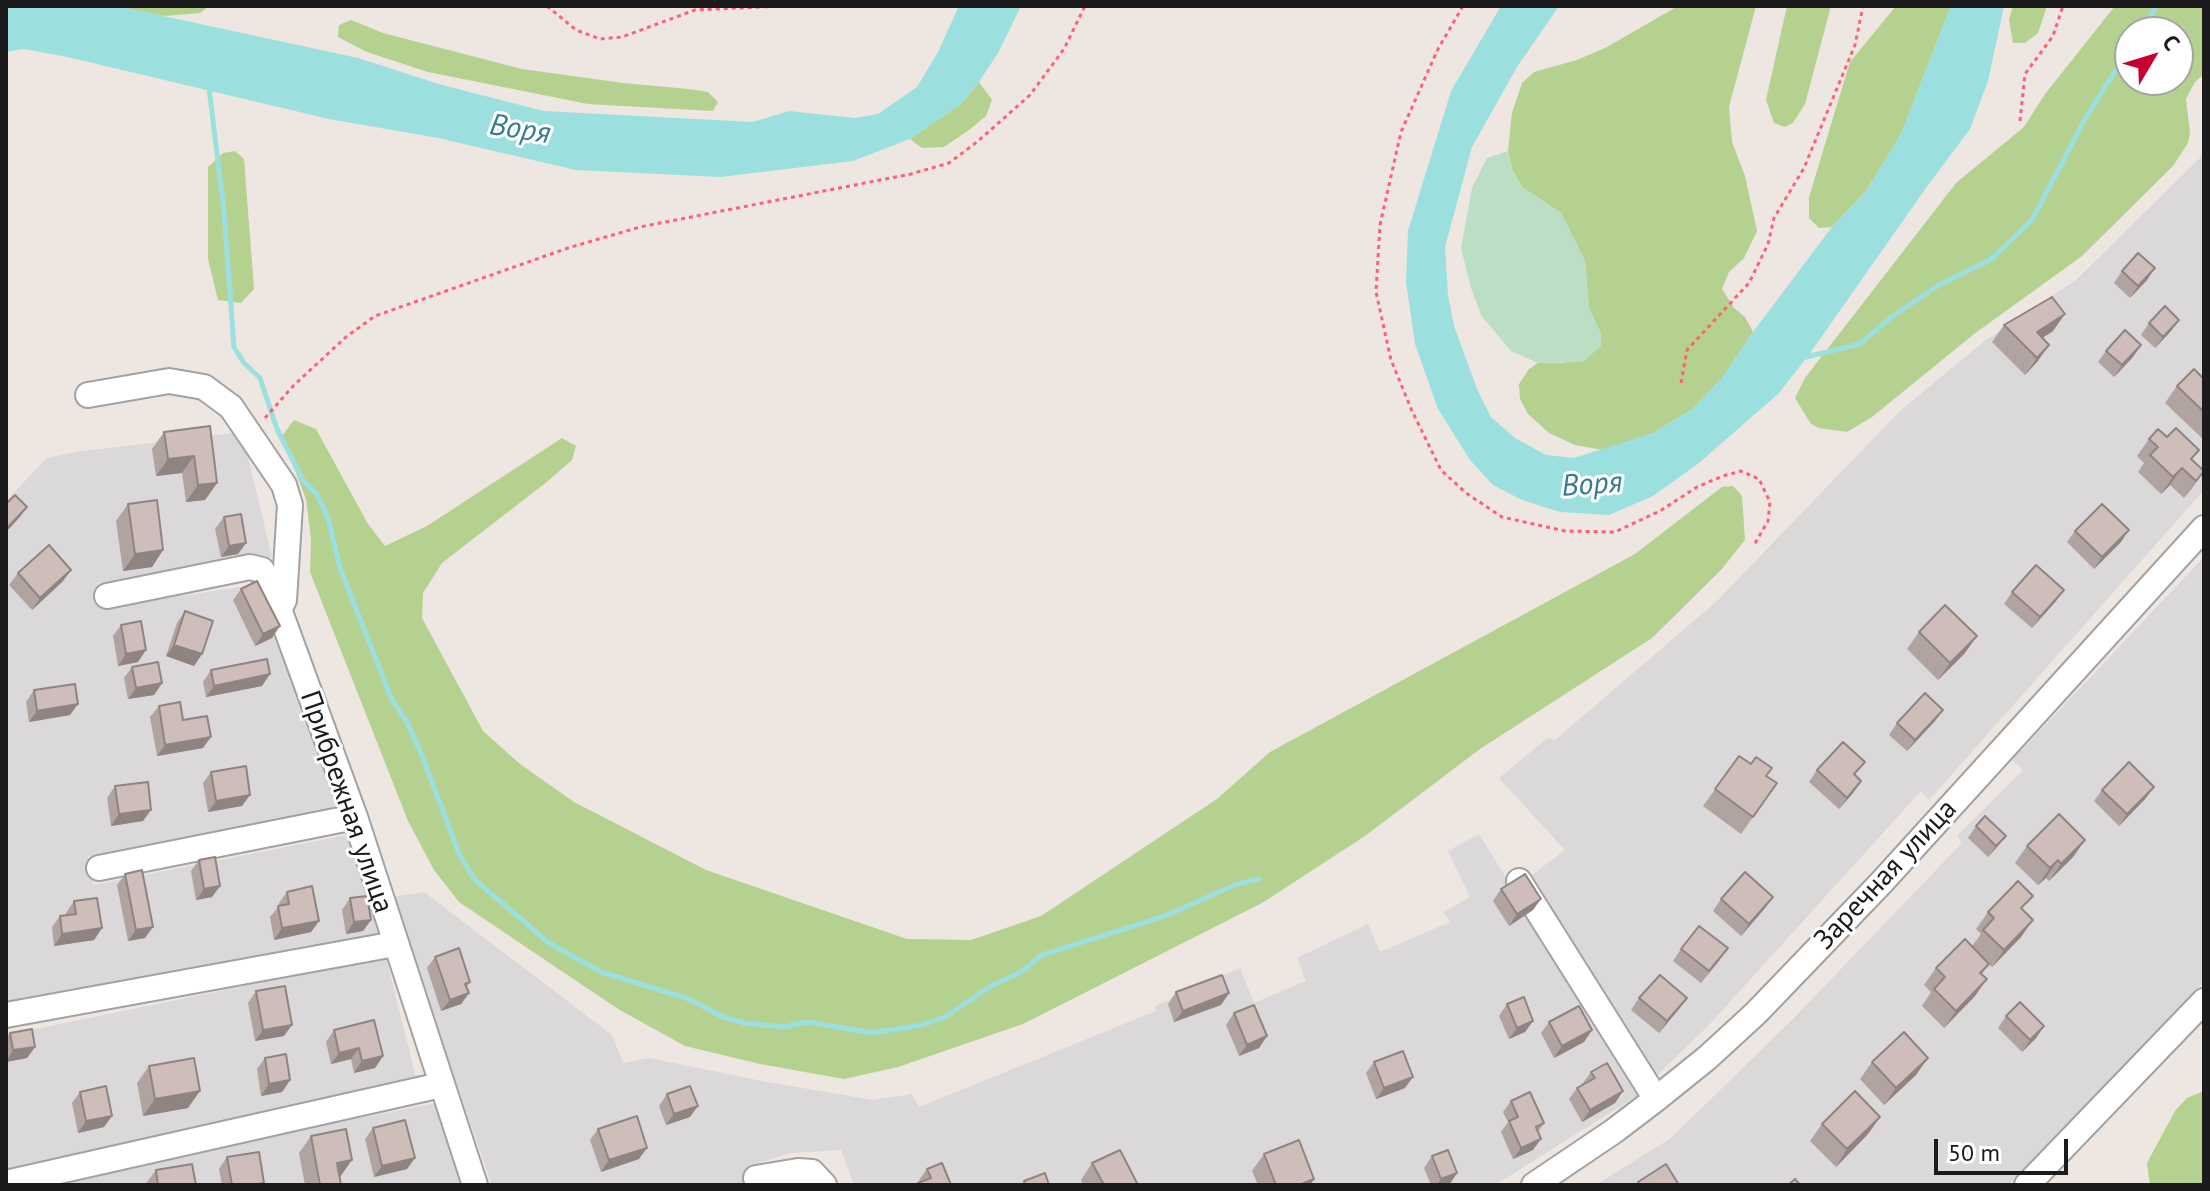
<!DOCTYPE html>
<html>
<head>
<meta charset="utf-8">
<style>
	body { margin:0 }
	#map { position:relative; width:2210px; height:1191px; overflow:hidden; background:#eee6e0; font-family:"PT Sans",sans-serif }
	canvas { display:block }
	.frame { position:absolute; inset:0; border:8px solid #1b1b1b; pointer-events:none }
	.north { position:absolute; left:2114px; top:16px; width:80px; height:80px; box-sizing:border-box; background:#fff; border:2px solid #a4a4a4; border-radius:50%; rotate:52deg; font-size:22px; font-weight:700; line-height:32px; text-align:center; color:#1b1b1b }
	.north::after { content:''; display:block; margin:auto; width:28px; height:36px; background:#c70031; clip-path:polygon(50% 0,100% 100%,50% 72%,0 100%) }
	.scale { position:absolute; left:1934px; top:1139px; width:134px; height:36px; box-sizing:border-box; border:4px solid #1b1b1b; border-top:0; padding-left:10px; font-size:24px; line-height:28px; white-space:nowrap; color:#1b1b1b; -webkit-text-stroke:6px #fff; paint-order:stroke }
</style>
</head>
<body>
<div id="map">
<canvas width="2210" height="1191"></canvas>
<div class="frame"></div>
<div class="north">С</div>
<div class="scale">50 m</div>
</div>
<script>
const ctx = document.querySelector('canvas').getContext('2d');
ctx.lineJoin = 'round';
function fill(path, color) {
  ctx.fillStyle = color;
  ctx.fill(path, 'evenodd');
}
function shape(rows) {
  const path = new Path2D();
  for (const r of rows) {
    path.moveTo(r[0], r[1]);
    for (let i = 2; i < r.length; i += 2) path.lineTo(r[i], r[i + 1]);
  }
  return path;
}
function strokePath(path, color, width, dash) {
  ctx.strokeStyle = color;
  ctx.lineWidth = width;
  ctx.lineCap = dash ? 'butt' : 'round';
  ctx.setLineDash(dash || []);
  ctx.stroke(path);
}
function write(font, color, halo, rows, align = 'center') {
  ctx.font = font + ' "PT Sans",sans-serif';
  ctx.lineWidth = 6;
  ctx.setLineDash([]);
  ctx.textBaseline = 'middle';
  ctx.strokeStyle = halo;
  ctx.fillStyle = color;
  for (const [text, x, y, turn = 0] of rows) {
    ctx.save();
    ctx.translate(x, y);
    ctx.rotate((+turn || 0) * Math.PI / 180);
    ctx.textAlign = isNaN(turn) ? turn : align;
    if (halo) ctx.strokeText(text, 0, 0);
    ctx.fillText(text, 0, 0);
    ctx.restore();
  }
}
fill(shape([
	[2204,154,2204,490,1929,800,1921,791,1708,1026,1653,1079,1528,878,1565,850,1499,778,1549,737,1554,741,1716,602,1900,411,1982,343,2077,279],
	[242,432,272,557,97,583,101,608,254,585,294,671,341,810,88,856,93,885,347,835,383,939,125,986,6,1003,6,501,47,458,76,452],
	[2204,557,2204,982,2039,1153,2008,1185,1596,1185,1671,1138,1793,1019,1962,843,1957,836,2023,770,2012,760],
	[1479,834,1640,1094,1495,1185,854,1185,841,1150,791,1153,751,1165,756,1185,492,1185,391,897,424,892,612,1035,623,1063,649,1058,767,1082,873,1100,912,1094,919,1107,1156,1011,1155,1006,1240,968,1254,1003,1306,981,1297,958,1368,924,1380,952,1450,922,1444,912,1470,897,1448,851],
	[386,957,416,1078,136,1140,6,1172,6,1035],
	[437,1103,464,1185,59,1185,196,1150]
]), '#dad8d9');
fill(shape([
	[117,6,209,6,200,13,164,16],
	[1678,6,1756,6,1729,107,1732,142,1745,176,1757,231,1744,258,1729,272,1722,289,1734,308,1745,317,1753,332,1722,378,1693,409,1653,433,1603,450,1575,445,1549,433,1528,414,1520,399,1519,384,1529,369,1538,363,1564,363,1601,334,1589,308,1585,261,1561,213,1522,187,1512,169,1508,151,1512,113,1522,83,1534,72,1577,60,1607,47],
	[1787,6,1831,6,1805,104,1793,123,1785,127,1774,123,1766,100],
	[1896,6,1951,6,1901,134,1866,191,1832,227,1819,228,1809,218,1809,197,1850,62],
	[2013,6,2047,6,2038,33,2025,43,2013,43,2009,20],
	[2115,6,2204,6,2204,74,2195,82,2186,99,2190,133,2188,143,2173,166,2082,256,1974,334,1872,417,1847,432,1819,428,1811,424,1795,398,1805,378,1956,183,2024,127,2045,94],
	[2130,32,2178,32,2178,80,2130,80],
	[351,20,383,33,522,69,623,83,688,89,708,92,718,102,713,111,588,104,428,72,367,52,338,37,339,25],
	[979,82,992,100,986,116,969,130,944,147,922,148,910,139,961,104],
	[235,151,244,159,254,289,241,303,218,300,208,259,208,167,223,153],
	[294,420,316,429,368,524,385,546,427,526,562,438,576,446,572,460,548,481,442,563,423,593,422,618,483,731,520,764,574,802,706,870,907,939,971,940,1041,916,1217,799,1270,752,1635,554,1722,487,1733,486,1742,496,1745,540,1721,570,1652,638,1480,749,1365,836,1262,903,1023,1024,898,1067,844,1079,760,1064,685,1046,618,1009,459,902,434,870,408,821,310,572,311,539,306,499,282,436],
	[2204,1091,2204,1185,2150,1185,2147,1163,2175,1111,2187,1098]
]), '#b4d190');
fill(shape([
	[1508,151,1512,169,1522,187,1561,213,1585,261,1589,308,1601,334,1601,346,1583,362,1538,363,1511,351,1481,315,1471,288,1461,248,1472,188,1487,158]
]), '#bbdec5');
fill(shape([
	[6,6,117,6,358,58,442,85,544,111,753,122,789,111,855,118,878,114,917,87,938,52,959,6,1021,6,998,53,979,82,961,104,910,139,853,161,720,177,576,170,438,138,329,119,63,56,23,49,6,52],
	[1501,6,1559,6,1517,67,1472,147,1445,247,1448,295,1454,326,1477,389,1491,417,1515,438,1546,455,1574,458,1653,433,1693,409,1722,378,1753,332,1832,227,1866,191,1901,134,1951,6,2004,6,1988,81,1970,129,1926,188,1808,356,1778,394,1699,463,1653,496,1609,515,1560,512,1522,500,1493,485,1470,460,1438,409,1415,344,1406,282,1408,231,1451,91]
]), '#9be0df');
strokePath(shape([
	[2140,32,2157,6],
	[209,88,224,211,234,347,244,363,260,378,277,429,303,480,317,494,328,518,340,568,392,700,407,722,421,753,460,856,474,879,549,943,601,972,689,999,721,1016,744,1023,784,1027,808,1022,872,1033,922,1025,945,1017,991,986,1021,972,1042,955,1165,916,1237,884,1259,879],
	[1802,358,1860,344,1890,318,1939,285,1990,260,2032,220,2086,117,2130,48]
]), '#9be0df', 5);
const minor = shape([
	[88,395,169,381,204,387,231,407,284,485,290,505,284,600,279,610],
	[107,596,250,567,262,570,271,587,355,817,475,1185],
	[99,868,355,817],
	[1519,881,1656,1099],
	[6,1015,395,944],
	[756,1178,798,1171,812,1172,824,1185],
	[6,1183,441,1085],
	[1534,1185,1614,1131,1656,1099,1707,1058,1756,1013,1881,883,2204,528],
	[2027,1185,2204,1001]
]);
strokePath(minor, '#a2a2a2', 28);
strokePath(shape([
	[547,6,576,30,600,39,622,37,695,10,782,6],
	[1463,6,1438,49,1401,132,1380,225,1376,292,1391,360,1412,411,1441,470,1466,493,1502,517,1565,531,1615,532,1660,511,1697,487,1723,476,1741,471,1759,479,1770,502,1768,521,1754,545],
	[2020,121,2025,74,2053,36,2063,6],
	[1681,383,1687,350,1749,283,1768,244,1774,218,1804,168,1855,45,1863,6],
	[265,418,294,385,346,337,375,316,568,248,640,227,911,174,949,163,977,142,1030,95,1064,49,1085,6]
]), '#ff6077', 3, [4, 4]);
strokePath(minor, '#fff', 24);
fill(shape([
	[2122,271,2147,280,2130,298,2114,283],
	[2179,320,2171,331,2155,348,2141,335,2149,323],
	[2004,325,2053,331,2042,338,2049,345,2037,362,2025,375,1992,342],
	[2106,351,2133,357,2114,377,2098,362],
	[2204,379,2204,440,2165,403,2177,386],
	[210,426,217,483,205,500,186,502,182,473,156,476,152,449,164,432],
	[2149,439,2192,460,2204,471,2184,498,2170,485,2161,494,2138,472,2144,463,2137,456],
	[128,504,163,550,152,567,123,571,116,521],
	[224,517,246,543,238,554,221,557,215,529],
	[2075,531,2121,542,2094,569,2067,542],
	[18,573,63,581,32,610,9,585],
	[241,589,272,638,255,646,233,600],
	[2012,592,2056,601,2032,628,2004,604],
	[185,611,202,654,194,666,166,656,177,623],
	[121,625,138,662,118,666,113,636],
	[1919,632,1965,653,1938,680,1907,649],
	[132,667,162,683,154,695,128,699,124,678],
	[211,670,262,686,206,697,203,682],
	[34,690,70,715,29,722,26,702],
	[159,706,183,720,203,748,157,756,150,717],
	[1935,721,1907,751,1889,735,1897,723],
	[1739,756,1777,783,1741,834,1703,806],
	[1817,770,1855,775,1861,781,1853,793,1839,809,1809,782],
	[211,772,242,806,208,812,203,783],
	[115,786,143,821,111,826,107,798],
	[2102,790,2146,798,2119,826,2094,801],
	[1976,826,2006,836,1997,847,1988,857,1968,838],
	[2085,840,2073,857,2049,881,2046,878,2038,885,2015,863,2027,846],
	[199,860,220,886,212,897,196,900,191,871],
	[125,874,145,938,128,941,117,885],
	[1501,889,1533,910,1509,926,1493,901],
	[287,892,319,921,311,932,274,940,270,917,279,906,279,903],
	[350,898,371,920,363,931,346,934,342,910],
	[1721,899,1765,908,1741,936,1713,911],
	[74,901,102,928,94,940,54,946,52,927,60,916,66,915,66,913],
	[2023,910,2021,937,1992,967,1989,964,1982,974,1975,996,1944,1028,1922,1006,1931,992,1924,985,1936,968,1972,946,1981,934,1976,929,1988,912],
	[1681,949,1720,960,1701,983,1673,961],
	[435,957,470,982,467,987,469,993,461,1004,441,1011,427,968],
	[256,991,284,1036,255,1041,248,1003],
	[1176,992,1229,993,1221,1005,1174,1022,1168,1004],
	[1639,998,1687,998,1659,1033,1631,1010],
	[1507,1004,1533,1021,1525,1032,1509,1039,1499,1016],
	[1234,1013,1267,1036,1259,1048,1239,1056,1226,1025],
	[2006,1016,2044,1026,2036,1038,2022,1052,1998,1028],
	[1549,1022,1592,1030,1584,1042,1554,1058,1541,1033],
	[334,1030,383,1056,375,1068,354,1073,351,1059,331,1064,326,1042],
	[10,1033,35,1047,27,1058,6,1062,6,1038],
	[265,1058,290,1080,282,1092,261,1096,257,1069],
	[1374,1062,1405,1088,1376,1099,1366,1073],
	[1872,1062,1916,1075,1884,1105,1860,1079],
	[149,1066,188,1108,143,1116,137,1083],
	[1591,1072,1623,1091,1615,1103,1582,1122,1569,1099,1577,1088,1583,1083],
	[80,1092,104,1127,78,1133,72,1103],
	[667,1094,690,1117,666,1125,659,1106],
	[1511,1101,1544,1123,1538,1132,1533,1150,1513,1159,1501,1132,1508,1122,1503,1112],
	[1880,1117,1868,1134,1836,1167,1810,1141,1822,1124],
	[373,1128,415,1158,407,1169,374,1177,365,1139],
	[598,1129,639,1159,601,1172,590,1140],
	[311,1136,340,1177,341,1185,305,1185,299,1153],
	[1264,1154,1310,1185,1258,1185,1252,1171],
	[1432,1156,1457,1173,1449,1185,1431,1185,1424,1168],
	[227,1157,262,1185,222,1185,219,1169],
	[1092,1163,1138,1185,1083,1185,1081,1180],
	[927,1169,951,1185,916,1185,920,1182,919,1180],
	[156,1170,196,1185,145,1185]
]), '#b1a39f');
fill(shape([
	[2155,268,2147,280,2130,298,2138,286],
	[2065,314,2053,331,2025,349,2037,332],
	[2179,320,2171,331,2155,348,2163,337],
	[2049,345,2037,362,2025,375,2037,358],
	[2141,345,2133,357,2114,377,2122,365],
	[194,456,182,473,156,476,168,459],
	[2182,468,2170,485,2161,494,2173,477],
	[2204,471,2192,488,2184,498,2196,481],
	[217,483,205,500,186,502,198,485],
	[27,507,19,518,6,532,7,528],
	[2129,530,2121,542,2094,569,2102,557],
	[246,543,238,554,221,557,229,546],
	[163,550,152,567,123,571,135,554],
	[71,570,63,581,32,610,40,598],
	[2064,590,2056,601,2032,628,2040,617],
	[280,626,272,638,255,646,263,634],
	[1977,636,1965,653,1938,680,1950,663],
	[174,645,202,654,194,666,166,656],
	[146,650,138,662,118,666,126,654],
	[270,674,262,686,206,697,214,686],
	[162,683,154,695,128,699,136,688],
	[78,704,70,715,29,722,37,711],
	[1943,710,1935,721,1907,751,1915,740],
	[211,737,203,748,157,756,165,745],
	[1861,781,1853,793,1839,809,1847,798],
	[2154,787,2146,798,2119,826,2127,814],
	[250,795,242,806,208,812,216,801],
	[151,810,143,821,111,826,119,814],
	[2006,836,1997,847,1988,857,1996,846],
	[2085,840,2073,857,2049,881,2061,864],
	[2058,860,2046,878,2038,885,2050,868],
	[220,886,212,897,196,900,204,889],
	[1773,897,1765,908,1741,936,1749,924],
	[1541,899,1533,910,1509,926,1517,914],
	[371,920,363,931,346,934,354,922],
	[2033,920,2021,937,1992,967,2004,950],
	[319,921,311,932,274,940,282,928],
	[153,927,145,938,128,941,136,930],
	[102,928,94,940,54,946,62,934],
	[1987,979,1975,996,1944,1028,1956,1011],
	[469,993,461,1004,441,1011,450,1000],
	[1229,993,1221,1005,1174,1022,1183,1011],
	[1687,998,1679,1009,1659,1033,1667,1021],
	[1533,1021,1525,1032,1509,1039,1517,1028],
	[292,1025,284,1036,255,1041,263,1030],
	[2044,1026,2036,1038,2022,1052,2030,1040],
	[1592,1030,1584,1042,1554,1058,1562,1046],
	[1267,1036,1259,1048,1239,1056,1247,1045],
	[35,1047,27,1058,6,1062,13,1050],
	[359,1048,351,1059,331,1064,339,1053],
	[383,1056,375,1068,354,1073,362,1061],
	[1928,1058,1916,1075,1884,1105,1896,1088],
	[1413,1077,1405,1088,1376,1099,1384,1088],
	[290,1080,282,1092,261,1096,269,1084],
	[200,1091,188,1108,143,1116,155,1099],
	[1623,1091,1615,1103,1582,1122,1590,1110],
	[698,1106,690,1117,666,1125,674,1114],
	[112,1116,104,1127,78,1133,86,1121],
	[1880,1117,1868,1134,1836,1167,1847,1149],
	[1541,1139,1533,1150,1513,1159,1521,1148],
	[647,1148,639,1159,601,1172,609,1160],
	[415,1158,407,1169,374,1177,382,1166],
	[352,1160,340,1177,337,1163],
	[1457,1173,1449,1185,1437,1185,1441,1179],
	[1314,1179,1310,1185,1299,1185]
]), '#908482');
const building = shape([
	[2138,253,2155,268,2138,286,2122,271,2138,253],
	[2052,297,2065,314,2037,332,2049,345,2037,358,2004,325,2052,297],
	[2165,306,2179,320,2163,337,2149,323,2165,306],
	[2125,330,2141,345,2122,365,2106,351,2125,330],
	[2194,369,2204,379,2204,412,2177,386,2194,369],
	[210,426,217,483,198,485,194,456,168,459,164,432,210,426],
	[2176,428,2199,450,2191,459,2204,471,2196,481,2182,468,2173,477,2150,455,2158,447,2149,439,2158,429,2167,437,2176,428],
	[15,495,27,507,7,528,6,504,15,495],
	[157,500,163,550,135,554,128,504,157,500],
	[2102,504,2129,530,2102,557,2075,531,2102,504],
	[241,514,246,543,229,546,224,517,241,514],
	[49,545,71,570,40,598,18,573,49,545],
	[2036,565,2064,590,2040,617,2012,592,2036,565],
	[257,581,280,626,263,634,241,589,257,581],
	[1945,605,1977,636,1950,663,1919,632,1945,605],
	[185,611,213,621,202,654,174,645,185,611],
	[141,621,146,650,126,654,121,625,141,621],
	[267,659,270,674,214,686,211,670,267,659],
	[158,662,162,683,136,688,132,667,158,662],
	[75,684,78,704,37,711,34,690,75,684],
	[1925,693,1943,710,1915,740,1897,723,1925,693],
	[180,702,183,720,207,716,211,737,165,745,159,706,180,702],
	[1843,742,1865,762,1854,774,1861,781,1847,798,1817,770,1843,742],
	[1739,756,1751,764,1756,757,1772,768,1766,776,1777,783,1753,817,1715,789,1739,756],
	[2129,762,2154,787,2127,814,2102,790,2129,762],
	[246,766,250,795,216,801,211,772,246,766],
	[148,782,151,810,119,814,115,786,148,782],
	[2059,814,2085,840,2061,864,2058,860,2050,868,2027,846,2059,814],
	[1985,816,2006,836,1996,846,1976,826,1985,816],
	[215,857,220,886,204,889,199,860,215,857],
	[142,870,153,927,136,930,125,874,142,870],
	[1745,872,1773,897,1749,924,1721,899,1745,872],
	[1525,874,1541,899,1517,914,1501,889,1525,874],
	[2018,881,2033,896,2021,908,2033,920,2004,950,1983,930,1994,918,1988,912,2018,881],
	[312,886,319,921,282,928,278,906,289,904,287,892,312,886],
	[367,896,371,920,354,922,350,898,367,896],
	[97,898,102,928,62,934,60,916,76,914,74,901,97,898],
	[1699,926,1728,948,1709,971,1681,949,1699,926],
	[1965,939,1989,964,1980,973,1987,979,1956,1011,1934,989,1945,977,1936,968,1965,939],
	[459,948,470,982,465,984,469,993,450,1000,435,957,459,948],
	[1222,975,1229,993,1183,1011,1176,992,1222,975],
	[1660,975,1687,998,1667,1021,1639,998,1660,975],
	[285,986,292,1025,263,1030,256,991,285,986],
	[1524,997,1533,1021,1517,1028,1507,1004,1524,997],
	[2020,1002,2044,1026,2030,1040,2006,1016,2020,1002],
	[1254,1005,1267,1036,1247,1045,1234,1013,1254,1005],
	[1579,1006,1592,1030,1562,1046,1549,1022,1579,1006],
	[374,1020,383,1056,362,1061,359,1048,339,1053,334,1030,374,1020],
	[32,1029,35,1047,13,1050,10,1033,32,1029],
	[1904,1032,1928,1058,1896,1088,1872,1062,1904,1032],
	[1403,1051,1413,1077,1384,1088,1374,1062,1403,1051],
	[286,1054,290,1080,269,1084,265,1058,286,1054],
	[194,1058,200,1091,155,1099,149,1066,194,1058],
	[1607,1063,1623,1091,1590,1110,1577,1088,1595,1078,1591,1072,1607,1063],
	[106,1086,112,1116,86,1121,80,1092,106,1086],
	[690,1086,698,1106,674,1114,667,1094,690,1086],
	[1855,1091,1880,1117,1847,1149,1822,1124,1855,1091],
	[1530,1092,1544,1123,1536,1127,1541,1139,1521,1148,1509,1121,1518,1117,1511,1101,1530,1092],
	[637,1116,647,1148,609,1160,598,1129,637,1116],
	[405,1120,415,1158,382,1166,373,1128,405,1120],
	[346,1129,352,1160,337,1163,341,1185,320,1185,311,1136,346,1129],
	[1299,1140,1314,1179,1299,1185,1276,1185,1264,1154,1299,1140],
	[1120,1150,1138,1185,1104,1185,1092,1163,1120,1150],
	[1448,1150,1457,1173,1441,1179,1432,1156,1448,1150],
	[259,1152,264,1183,252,1185,232,1185,227,1157,259,1152],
	[942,1163,951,1185,919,1185,918,1183,931,1178,927,1169,942,1163],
	[192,1164,196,1185,158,1185,156,1170,192,1164],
	[1666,1164,1679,1185,1640,1185,1638,1182,1666,1164],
	[1045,1173,1049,1185,1025,1185,1024,1181,1045,1173],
	[1795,1179,1800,1185,1788,1185,1795,1179]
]);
fill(building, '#cebdb9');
strokePath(building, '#908482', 2);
write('28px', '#1b1b1b', '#fff', [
	["Прибрежная улица",346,802,71],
	["Заречная улица",1886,875,-47]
]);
write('italic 30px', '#377b92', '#fff', [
	["Воря",520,130,9],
	["Воря",1592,485,-4]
]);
</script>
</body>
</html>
